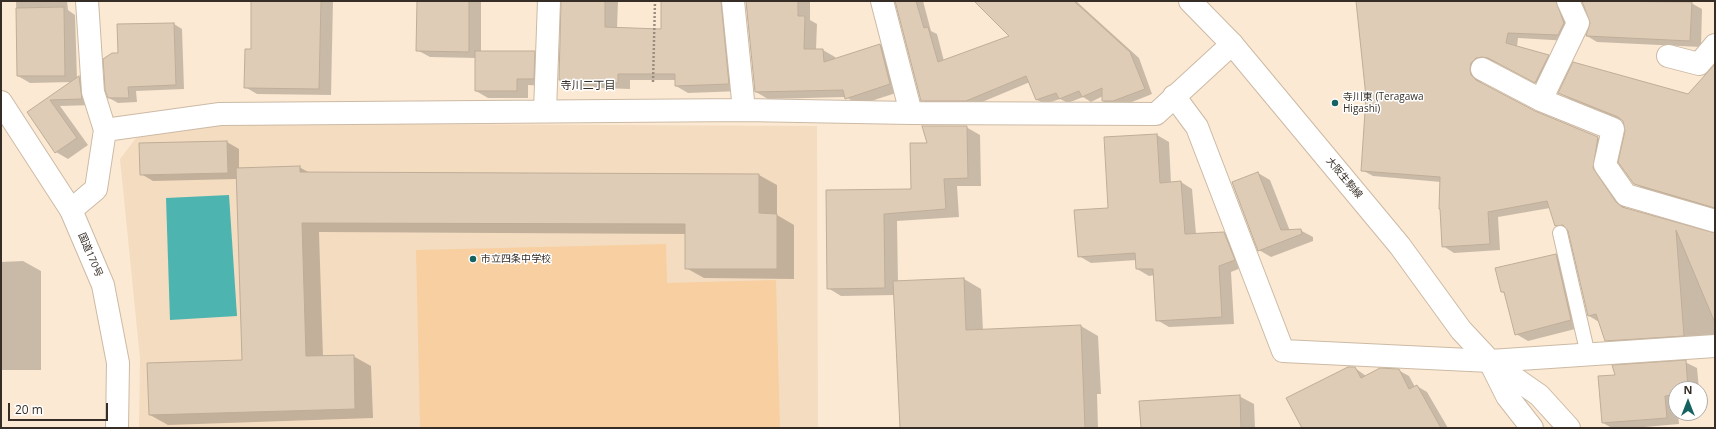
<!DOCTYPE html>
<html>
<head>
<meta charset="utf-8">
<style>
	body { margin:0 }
	#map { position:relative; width:1716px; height:429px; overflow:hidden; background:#fce9d3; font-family:"Open Sans",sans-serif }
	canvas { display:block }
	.frame { position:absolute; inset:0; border:2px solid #362e26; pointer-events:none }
	.north { position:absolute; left:1668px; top:381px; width:40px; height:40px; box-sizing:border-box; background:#fff; border:1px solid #afaba8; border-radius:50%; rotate:0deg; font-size:11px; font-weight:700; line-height:16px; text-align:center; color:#362e26 }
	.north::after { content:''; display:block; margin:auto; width:14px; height:18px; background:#156361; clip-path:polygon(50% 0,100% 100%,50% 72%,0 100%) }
	.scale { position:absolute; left:8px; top:403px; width:100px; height:18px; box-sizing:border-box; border:2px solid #362e26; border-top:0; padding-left:5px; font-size:12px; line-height:14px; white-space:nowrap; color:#362e26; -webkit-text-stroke:3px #fff; paint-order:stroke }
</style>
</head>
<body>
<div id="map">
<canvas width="1716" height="429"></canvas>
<div class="frame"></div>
<div class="north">N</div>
<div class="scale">20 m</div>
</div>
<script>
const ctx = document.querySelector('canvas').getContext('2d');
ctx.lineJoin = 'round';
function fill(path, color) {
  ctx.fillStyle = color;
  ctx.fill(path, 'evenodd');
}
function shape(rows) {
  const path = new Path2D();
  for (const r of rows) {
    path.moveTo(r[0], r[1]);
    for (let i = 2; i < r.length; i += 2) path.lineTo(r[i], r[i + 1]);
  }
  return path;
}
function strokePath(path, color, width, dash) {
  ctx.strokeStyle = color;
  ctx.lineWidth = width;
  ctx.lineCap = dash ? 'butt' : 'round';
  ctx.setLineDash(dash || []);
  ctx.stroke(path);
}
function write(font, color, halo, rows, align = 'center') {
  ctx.font = font + ' "Open Sans","Noto Sans JP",sans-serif';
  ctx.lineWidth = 3;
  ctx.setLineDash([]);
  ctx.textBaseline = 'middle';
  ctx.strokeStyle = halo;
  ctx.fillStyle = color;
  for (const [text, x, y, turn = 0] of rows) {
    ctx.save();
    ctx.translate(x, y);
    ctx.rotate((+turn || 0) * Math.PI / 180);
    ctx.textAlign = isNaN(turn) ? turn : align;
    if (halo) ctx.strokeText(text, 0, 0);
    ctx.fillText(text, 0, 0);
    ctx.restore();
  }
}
fill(shape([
	[216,123,817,126,818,428,139,428,140,359,120,159,136,138,150,133]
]), '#f4dcc1');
fill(shape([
	[666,244,667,283,776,280,780,428,420,428,416,250]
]), '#f8cfa0');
fill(shape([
	[229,195,237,316,170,320,166,198]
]), '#4db4b0');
fill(shape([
	[16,1,67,1,68,10,75,15,77,79,79,77,91,84,94,105,60,106,88,145,68,159,56,152,28,113,72,82,30,83,18,76],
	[252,1,333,1,331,95,257,94,245,87,252,50],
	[418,1,481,1,481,52,534,52,546,59,545,86,528,85,528,98,488,98,476,91,476,58,430,57,417,50],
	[562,1,618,1,617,28,661,30,662,1,735,1,741,91,688,93,676,86,676,80,630,80,630,89,572,87,560,80],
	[747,1,810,1,810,20,817,24,816,50,823,50,835,57,836,59,880,45,892,52,902,91,859,105,846,97,768,99,756,92],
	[896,1,923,1,931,31,937,34,944,61,1010,36,983,1,1076,1,1139,58,1152,94,1122,106,1112,106,1103,101,1103,96,1091,102,1083,97,1068,103,1060,99,1045,104,1037,100,1030,82,975,105,930,105,922,100],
	[1357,1,1568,1,1569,41,1518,38,1517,47,1548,56,1559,62,1546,88,1499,64,1493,62,1480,77,1482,83,1486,86,1535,112,1598,138,1609,144,1603,175,1626,209,1715,234,1715,341,1617,346,1606,340,1599,322,1589,316,1569,232,1567,232,1556,226,1550,208,1498,217,1500,250,1454,253,1443,246,1441,182,1373,176,1362,170,1367,97],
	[1583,1,1691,3,1702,9,1701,47,1597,42,1587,36,1592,23],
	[174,24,182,29,184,89,136,91,137,102,118,103,109,98,119,54,118,25],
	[1715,65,1715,210,1646,190,1634,183,1624,121,1570,99,1559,93,1689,95],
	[966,127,980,135,981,186,957,186,959,217,897,221,898,282,964,279,981,289,983,331,1081,326,1098,336,1101,394,1097,394,1098,428,901,428,895,295,841,296,828,288,827,191,912,190,928,144],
	[1157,135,1169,142,1171,183,1181,182,1192,189,1196,234,1224,233,1236,240,1246,266,1231,272,1234,324,1169,327,1157,320,1155,275,1149,276,1137,269,1137,260,1091,263,1079,256,1109,209,1105,138],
	[227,142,239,149,239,169,299,167,310,173,759,175,777,185,777,215,794,225,794,279,704,278,686,268,686,234,319,232,323,357,353,356,371,366,373,418,168,425,150,415,244,361,237,179,153,181,141,174,140,144],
	[1258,173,1270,180,1290,231,1300,230,1313,237,1313,241,1271,257,1259,250],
	[1556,255,1568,262,1583,327,1528,341,1516,334,1506,294,1502,292],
	[23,261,41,271,41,370,1,370,1,262],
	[1685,362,1697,368,1699,389,1676,389,1676,413,1678,413,1679,424,1633,428,1612,428,1603,423,1617,376],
	[1355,368,1366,376,1398,370,1409,376,1415,387,1417,386,1427,392,1448,428,1303,428],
	[1239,396,1254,404,1255,428,1142,428]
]), '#0003');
const building = shape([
	[251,1,321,1,319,89,244,88,245,49,251,49,251,1],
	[417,1,469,1,469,52,416,51,417,1],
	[561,1,605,1,605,27,661,29,661,1,721,1,729,84,675,86,675,74,618,74,618,83,559,80,561,1],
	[746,1,798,1,798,16,805,16,804,49,823,49,824,62,880,44,890,84,845,99,843,90,755,92,746,1],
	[895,1,916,1,924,28,928,27,938,62,1009,36,974,1,1074,1,1130,52,1145,89,1113,101,1102,101,1102,88,1082,97,1079,91,1059,99,1056,93,1036,100,1026,76,966,101,921,101,895,1],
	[1356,1,1556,1,1564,23,1558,35,1508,33,1506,43,1549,55,1535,83,1488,58,1482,57,1476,58,1471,63,1470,69,1471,75,1476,80,1535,111,1598,137,1593,168,1616,202,1622,207,1715,233,1715,323,1676,230,1684,336,1605,341,1596,314,1588,316,1568,231,1563,225,1555,226,1547,201,1488,212,1490,244,1442,247,1440,209,1439,209,1440,177,1361,171,1366,97,1356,1],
	[1582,1,1692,2,1690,41,1586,36,1590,23,1582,1],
	[64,7,65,76,17,76,16,8,64,7],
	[174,23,176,85,128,87,129,98,108,98,105,90,103,59,112,53,118,53,117,24,174,23],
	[475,51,535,51,534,79,517,79,517,91,475,91,475,51],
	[1573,62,1688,94,1715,64,1715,208,1634,184,1618,162,1625,131,1623,121,1618,117,1558,93,1573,62],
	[79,76,82,99,50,100,77,138,55,153,27,112,79,76],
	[922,126,967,126,968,178,944,179,946,209,884,214,885,288,827,289,826,190,911,189,910,143,927,143,922,126],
	[1157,134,1160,183,1181,181,1185,234,1224,232,1235,260,1219,266,1222,317,1156,321,1153,269,1136,269,1135,253,1078,257,1074,210,1108,208,1104,137,1157,134],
	[227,141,228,173,140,175,139,143,227,141],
	[300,166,300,172,759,174,759,213,777,214,777,269,685,269,685,224,302,223,306,356,354,355,355,409,149,415,147,363,242,360,236,168,300,166],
	[1258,172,1281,230,1301,229,1302,234,1258,251,1232,182,1258,172],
	[1556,254,1571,320,1515,335,1504,292,1501,292,1495,268,1556,254],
	[964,278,966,330,1081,325,1085,428,900,428,893,281,964,278],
	[1686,360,1688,389,1676,389,1676,395,1665,396,1667,418,1602,423,1598,376,1615,375,1612,365,1686,360],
	[1348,367,1355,367,1361,378,1380,368,1399,369,1409,389,1417,385,1441,428,1302,428,1286,398,1348,367],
	[1240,395,1241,428,1141,428,1139,401,1240,395]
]);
fill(building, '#dfccb7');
strokePath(building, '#bfad98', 1);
const service = shape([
	[1560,233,1588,355]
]);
const minor = shape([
	[733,1,744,110],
	[882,1,911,113],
	[1668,56,1699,64,1715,45],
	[1482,69,1541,100,1613,129,1605,165,1626,195,1715,221],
	[1174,96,1197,127,1283,351,1490,361,1715,346],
	[1541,100,1578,23,1568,1],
	[545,111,549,1],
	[105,130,220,114,744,110,911,113,1156,114,1232,44],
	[71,210,96,189,105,130,93,92,87,1]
]);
const primary = shape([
	[1190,1,1232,44,1400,246,1461,330,1490,361,1539,395,1569,428],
	[1490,362,1507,396,1532,428]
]);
const trunk = shape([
	[1,102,71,210,103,285,118,363,117,428]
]);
strokePath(service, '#ccbaa5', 16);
strokePath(minor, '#ccbaa5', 24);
strokePath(primary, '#ccbaa5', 24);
strokePath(trunk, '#ccbaa5', 24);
strokePath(shape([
	[653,82,655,1]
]), '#9b8d7e', 2.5, [2, 2]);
strokePath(service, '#fff', 14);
strokePath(minor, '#fff', 22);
strokePath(primary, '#fff', 22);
strokePath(trunk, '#fff', 22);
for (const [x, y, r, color] of [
	[1335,103,4,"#156361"],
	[473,259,4,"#156361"]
]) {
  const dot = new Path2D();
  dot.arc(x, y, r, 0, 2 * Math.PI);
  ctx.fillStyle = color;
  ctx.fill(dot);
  strokePath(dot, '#fff', 1.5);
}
write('10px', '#362e26', '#fff', [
	["寺川東 (Teragawa",1343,97],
	["Higashi)",1343,109],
	["市立四条中学校",481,259]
], 'left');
write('10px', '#362e26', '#fff', [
	["大阪生駒線",1344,178,50],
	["国道170号",90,255,67]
]);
write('11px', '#362e26', '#fff', [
	["寺川二丁目",588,86]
]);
</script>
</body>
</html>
